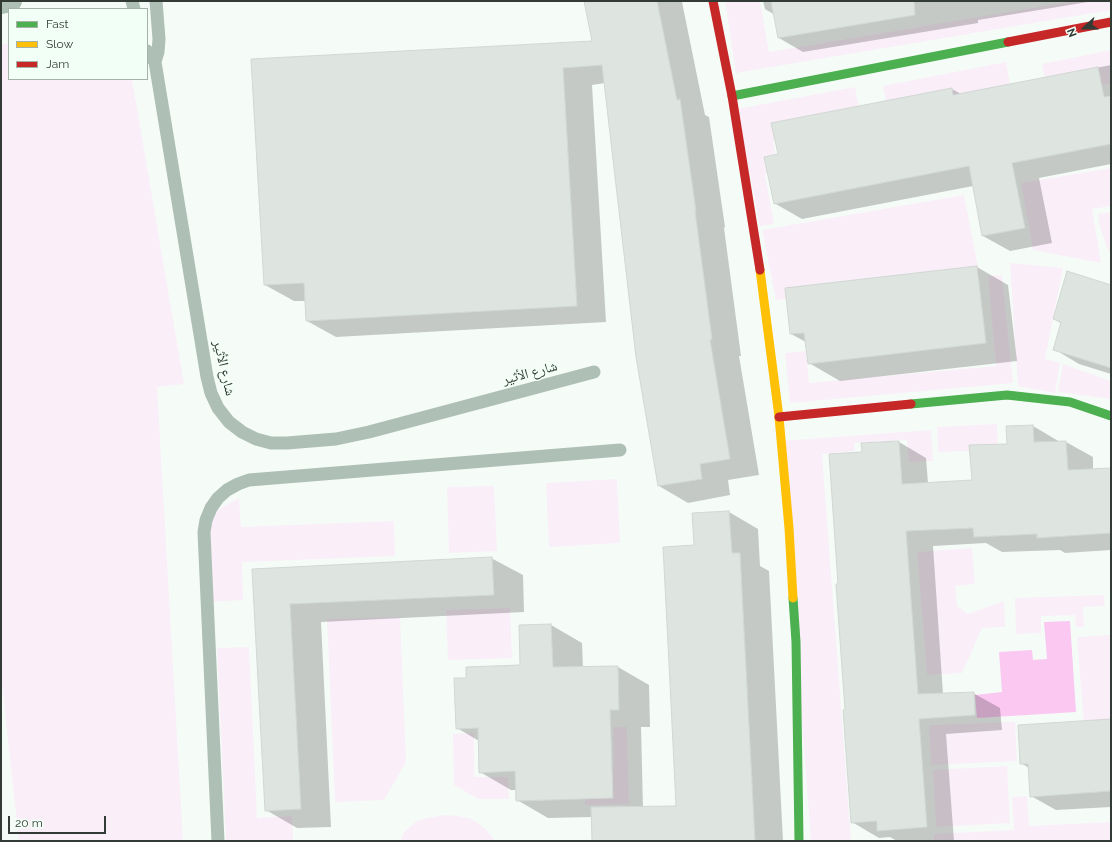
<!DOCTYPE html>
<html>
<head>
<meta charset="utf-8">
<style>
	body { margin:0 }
	#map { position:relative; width:1112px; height:842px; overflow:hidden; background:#f5fcf8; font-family:Raleway,sans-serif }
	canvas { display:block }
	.frame { position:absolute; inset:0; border:2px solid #333b36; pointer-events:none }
	.legend { position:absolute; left:8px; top:8px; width:140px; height:72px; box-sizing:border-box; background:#f2fff7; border:1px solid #a6b1aa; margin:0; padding:5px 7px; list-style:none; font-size:12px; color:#333b36 }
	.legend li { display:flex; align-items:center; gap:8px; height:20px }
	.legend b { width:20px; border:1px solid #a6b1aa }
	.north { position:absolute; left:1064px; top:8px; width:40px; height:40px; -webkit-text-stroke:3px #f2fff7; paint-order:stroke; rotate:249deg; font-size:11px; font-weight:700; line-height:16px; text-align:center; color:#333b36 }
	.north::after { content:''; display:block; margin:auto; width:14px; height:18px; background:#333b36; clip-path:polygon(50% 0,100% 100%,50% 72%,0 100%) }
	.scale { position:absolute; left:8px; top:816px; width:98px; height:18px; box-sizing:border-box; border:2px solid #333b36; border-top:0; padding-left:5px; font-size:12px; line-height:14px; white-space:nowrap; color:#333b36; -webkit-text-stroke:3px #f2fff7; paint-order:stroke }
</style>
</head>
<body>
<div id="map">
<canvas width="1112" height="842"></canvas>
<div class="frame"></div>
<ul class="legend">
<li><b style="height:5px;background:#4caf50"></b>Fast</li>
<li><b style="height:5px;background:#ffc107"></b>Slow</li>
<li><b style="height:5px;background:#c62828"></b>Jam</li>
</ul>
<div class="north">N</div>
<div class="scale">20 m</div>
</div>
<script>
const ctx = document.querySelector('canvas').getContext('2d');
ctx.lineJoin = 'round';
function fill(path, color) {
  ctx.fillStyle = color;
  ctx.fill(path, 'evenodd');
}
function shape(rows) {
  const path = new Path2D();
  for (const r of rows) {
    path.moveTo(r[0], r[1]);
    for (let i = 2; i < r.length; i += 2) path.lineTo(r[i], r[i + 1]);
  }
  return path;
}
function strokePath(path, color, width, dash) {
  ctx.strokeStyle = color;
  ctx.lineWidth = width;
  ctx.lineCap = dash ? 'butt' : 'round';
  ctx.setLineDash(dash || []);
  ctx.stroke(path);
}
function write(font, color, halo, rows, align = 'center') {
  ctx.font = font + ' Raleway,"Noto Naskh Arabic",sans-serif';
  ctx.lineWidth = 3;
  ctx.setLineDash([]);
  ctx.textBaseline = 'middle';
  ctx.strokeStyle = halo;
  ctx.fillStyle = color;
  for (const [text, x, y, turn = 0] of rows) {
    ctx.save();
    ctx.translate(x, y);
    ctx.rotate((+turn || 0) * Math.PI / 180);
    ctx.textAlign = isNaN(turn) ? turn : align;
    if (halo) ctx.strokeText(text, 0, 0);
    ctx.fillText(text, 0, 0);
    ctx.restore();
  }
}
fill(shape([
	[725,1,760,1,769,52,1074,1,1111,1,1111,10,736,73],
	[9,43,9,79,132,79,184,384,157,387,183,841,19,841,1,676,1,44],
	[1111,50,1111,83,1048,96,1042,64],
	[1006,62,1012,95,887,106,883,86],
	[855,87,862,123,773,141,778,171,765,174,774,224,760,226,737,109],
	[1111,168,1111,206,1092,209,1101,263,1033,250,1021,183],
	[964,195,980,277,776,300,762,230],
	[1111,212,1111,255,1107,247,1101,231,1098,214],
	[1010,263,1063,268,1045,359,1060,363,1055,393,1018,386],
	[1002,275,1013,383,790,403,785,353,806,351,809,383,996,366,988,276],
	[1063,364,1111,381,1111,399,1058,392],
	[997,424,998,450,938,452,937,427],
	[931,430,933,461,909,462,907,440,854,443,855,451,822,454,851,841,811,841,781,441],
	[617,479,620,543,549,547,546,483],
	[494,486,497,551,449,553,447,487],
	[239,498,241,527,394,521,395,556,242,562,243,600,211,602,208,529,214,512],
	[972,548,975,584,955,586,957,606,968,614,1004,601,1005,627,982,628,962,673,927,675,917,552],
	[1104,595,1105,606,1083,607,1084,627,1076,627,1075,615,1041,616,1041,633,1016,634,1015,598],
	[510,608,512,658,448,660,446,610],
	[400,617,406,762,384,800,335,802,327,619],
	[1111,635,1111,723,1084,725,1077,637],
	[249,647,257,818,292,816,293,841,226,841,217,648],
	[1015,722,1017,761,931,765,929,725],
	[613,727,627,727,629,804,585,805,584,767,614,766],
	[474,733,474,777,508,777,509,799,478,799,454,785,453,734],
	[1007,766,1010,823,936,827,933,770],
	[1027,796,1029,826,1111,822,1111,841,934,841,934,834,1014,830,1012,797],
	[445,815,458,816,472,819,486,829,495,841,400,841,405,831,417,821,427,818]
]), '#faeef8');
fill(shape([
	[1070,621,1076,712,977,718,975,695,1002,692,999,652,1032,650,1033,660,1047,659,1044,622]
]), '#fac8f0');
fill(shape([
	[585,1,682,2,705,115,709,117,725,227,724,228,741,356,739,356,759,475,728,480,730,495,688,503,659,486,605,83,592,85,606,322,336,337,307,321,306,301,294,301,265,285,594,42],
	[763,1,1094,1,978,20,978,23,803,52,779,38,775,15,765,9],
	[1111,65,1111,164,1039,178,1052,243,1010,251,983,236,973,186,802,219,774,203,779,155,952,89,961,94],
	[977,267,1008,285,1017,361,840,381,809,363,806,342,791,334,786,288],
	[1111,286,1111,374,1079,364,1054,349,1062,324,1054,319],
	[1033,426,1060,442,1066,442,1093,457,1093,470,1111,469,1111,550,1065,553,1060,550,1002,552,986,543,933,546,943,694,973,693,1000,708,1002,730,946,734,954,841,897,841,890,837,879,838,852,822,839,585,863,453,899,442,926,458,928,483,973,481,1008,445],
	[729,512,758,529,760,566,769,571,783,841,593,841,592,817,548,818,517,800,517,790,511,790,480,772,479,741,457,728,467,679,521,666,520,626,551,625,582,643,583,668,618,667,649,685,650,727,641,727,643,808,677,807,695,546],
	[491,558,523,575,524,612,321,622,331,827,297,828,266,810,253,569],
	[1111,720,1111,807,1056,810,1031,796,1029,768,1021,763]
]), '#0003');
const building = shape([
	[584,1,657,1,677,100,680,99,696,211,695,211,712,339,710,340,730,459,700,464,702,479,658,486,636,357,602,65,563,68,577,306,306,321,304,283,264,285,251,59,592,41,584,1],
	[771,1,914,1,915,15,778,38,771,1],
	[1098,67,1104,97,1111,96,1111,144,1012,163,1025,228,982,236,969,166,774,204,764,157,778,154,771,123,952,88,953,95,1098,67],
	[977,266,986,343,808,364,804,333,790,334,785,288,977,266],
	[1067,271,1111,285,1111,368,1053,350,1061,322,1053,319,1067,271],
	[1033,425,1034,442,1066,441,1068,470,1111,468,1111,533,1037,538,1037,534,974,537,973,528,906,531,918,694,974,692,975,715,919,719,927,827,877,831,877,821,851,823,843,710,845,710,836,584,838,584,829,454,862,452,861,443,899,441,902,484,972,480,969,445,1007,444,1006,426,1033,425],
	[729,511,732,553,740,553,755,841,592,841,591,807,676,806,670,683,663,547,694,545,692,513,729,511],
	[492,557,494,595,290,604,301,809,265,811,252,569,492,557],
	[551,624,553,667,618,666,619,710,610,710,613,798,516,801,515,771,479,773,478,728,456,729,454,678,466,678,466,667,520,665,519,625,551,624],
	[1111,719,1111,791,1030,797,1028,764,1020,764,1018,725,1111,719]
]);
fill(building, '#dee5e1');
strokePath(building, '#d1d8d4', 1);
strokePath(shape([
	[132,1,134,9],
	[156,1,159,39,158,52,155,62,207,377,211,393,218,408,229,422,242,432,256,439,271,443,287,443,336,439,369,432,594,372],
	[147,51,155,62],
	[218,841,204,532,206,520,211,508,218,498,227,490,238,484,249,480,620,450]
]), '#aebfb5', 13);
strokePath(shape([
	[1,3,11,1]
]), '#aebfb5', 22);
strokePath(shape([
	[732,96,1008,42],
	[911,404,1007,395,1070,402,1111,416],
	[793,598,796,642,799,841]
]), '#4caf50', 9);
strokePath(shape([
	[760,270,779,417,789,528,793,598]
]), '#ffc107', 9);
strokePath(shape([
	[713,1,732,96,760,270],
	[1008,42,1111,22],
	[779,417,911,404]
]), '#c62828', 9);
write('14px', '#333b36', '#f2fff7', [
	["شارع الأثير",224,368,77],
	["شارع الأثير",530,373,-15]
]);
</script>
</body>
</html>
